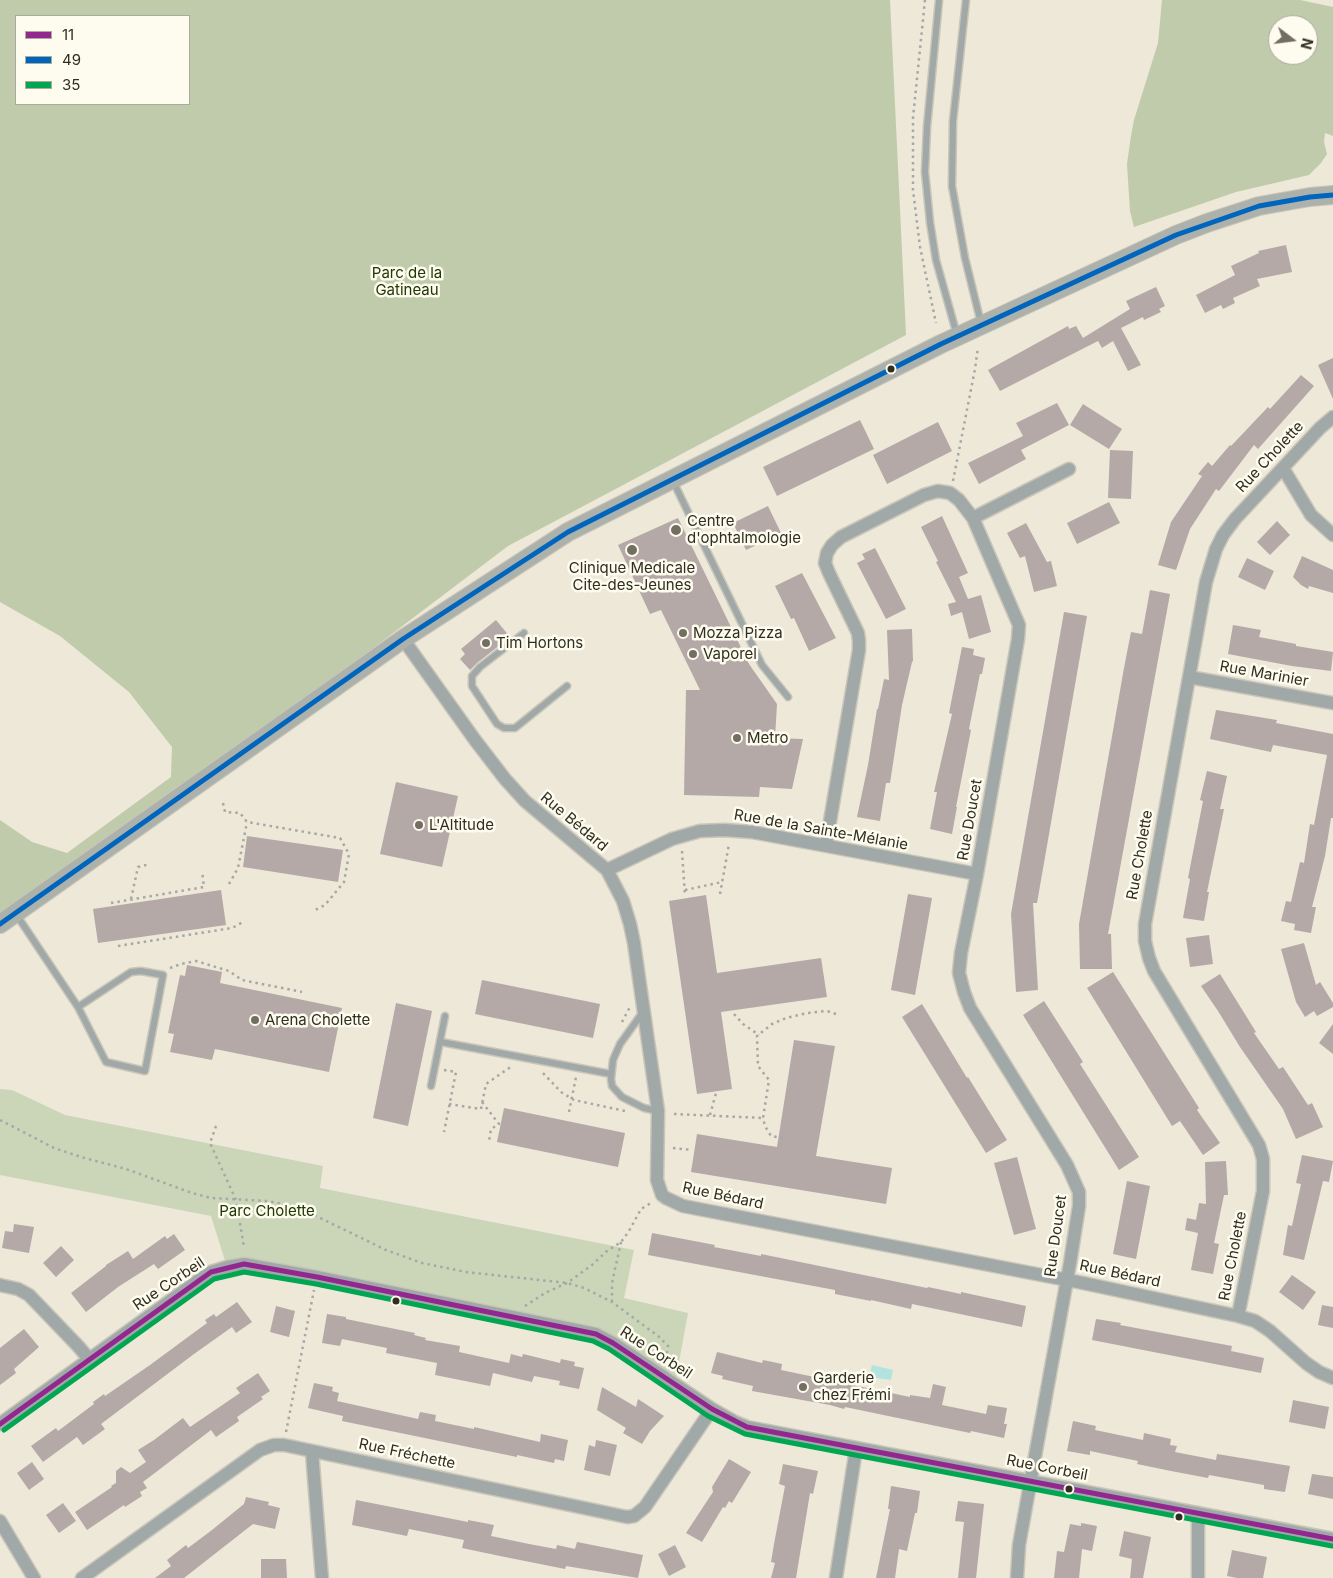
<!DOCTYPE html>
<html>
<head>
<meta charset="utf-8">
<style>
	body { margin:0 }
	#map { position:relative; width:1333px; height:1578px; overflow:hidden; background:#ede8d8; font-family:Inter,sans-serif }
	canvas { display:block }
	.legend { position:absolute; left:15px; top:15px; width:175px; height:90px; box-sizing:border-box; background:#fefbef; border:1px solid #aca99d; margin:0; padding:6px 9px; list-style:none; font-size:15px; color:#302d21 }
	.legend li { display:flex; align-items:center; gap:10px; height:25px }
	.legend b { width:25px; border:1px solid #aca99d }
	.north { position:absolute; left:1268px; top:15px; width:50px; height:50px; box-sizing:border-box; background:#fefbef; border:1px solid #aca99d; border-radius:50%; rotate:105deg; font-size:14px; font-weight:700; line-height:20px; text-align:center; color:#302d21 }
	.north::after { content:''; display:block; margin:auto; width:18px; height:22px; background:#726e61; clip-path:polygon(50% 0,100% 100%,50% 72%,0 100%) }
</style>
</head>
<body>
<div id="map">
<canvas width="1333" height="1578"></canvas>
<ul class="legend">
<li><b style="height:6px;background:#922790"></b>11</li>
<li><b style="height:6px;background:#0065bd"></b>49</li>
<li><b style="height:6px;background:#00a651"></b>35</li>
</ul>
<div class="north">N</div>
</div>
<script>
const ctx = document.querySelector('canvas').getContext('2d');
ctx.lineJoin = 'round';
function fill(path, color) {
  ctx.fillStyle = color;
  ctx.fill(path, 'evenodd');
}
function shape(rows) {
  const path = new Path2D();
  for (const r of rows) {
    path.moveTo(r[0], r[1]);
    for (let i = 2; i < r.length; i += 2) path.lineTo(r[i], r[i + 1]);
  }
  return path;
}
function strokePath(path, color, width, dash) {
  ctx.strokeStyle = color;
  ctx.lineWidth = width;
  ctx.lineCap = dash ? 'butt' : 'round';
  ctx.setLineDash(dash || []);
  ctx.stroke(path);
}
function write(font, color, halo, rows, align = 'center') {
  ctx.font = font + ' Inter,sans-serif';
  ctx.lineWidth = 5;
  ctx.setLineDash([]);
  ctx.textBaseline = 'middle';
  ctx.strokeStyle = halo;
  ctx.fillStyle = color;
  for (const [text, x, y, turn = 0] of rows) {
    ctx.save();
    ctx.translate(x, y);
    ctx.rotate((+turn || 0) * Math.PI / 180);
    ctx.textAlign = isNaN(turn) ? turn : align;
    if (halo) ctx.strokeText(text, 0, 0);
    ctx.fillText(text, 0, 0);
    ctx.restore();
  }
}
fill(shape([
	[0,1089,12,1090,65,1115,323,1166,320,1188,634,1250,624,1298,688,1313,675,1384,596,1334,227,1267,211,1216,0,1175]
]), '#cbd6b8');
fill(shape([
	[0,0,890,0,906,335,508,546,0,931,0,820,32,842,67,853,171,777,172,747,129,692,60,636,0,602],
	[16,16,189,16,189,104,16,104],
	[1162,0,1300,0,1333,7,1333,136,1325,133,1324,142,1327,154,1321,163,1309,175,1236,192,1134,227,1130,211,1127,164,1131,136,1134,120,1158,43],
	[1278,25,1308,25,1308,55,1278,55]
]), '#bfcbaa');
fill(shape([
	[872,1365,893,1370,891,1380,869,1377]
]), '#b2e3df');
fill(shape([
	[1286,245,1292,272,1257,279,1260,286,1233,298,1235,303,1223,309,1221,305,1205,313,1196,295,1235,275,1231,266,1259,253,1258,251],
	[1156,287,1165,306,1159,309,1161,312,1144,320,1143,317,1121,328,1141,365,1128,371,1113,341,1102,348,1098,341,1000,391,988,370,1068,326,1069,329,1076,326,1083,338,1130,309,1126,301],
	[1333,358,1333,399,1318,365],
	[1301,375,1314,386,1258,449,1254,445,1219,491,1216,489,1190,529,1176,570,1158,565,1171,522,1202,476,1198,474,1208,462,1212,466,1230,445,1231,446,1268,407,1270,409],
	[1057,403,1069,425,1021,450,1026,459,979,484,968,463,1023,436,1016,423],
	[1083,404,1122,429,1109,449,1070,425],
	[860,420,874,449,777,496,763,467],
	[938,422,952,451,887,484,873,455],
	[1110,450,1133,451,1131,499,1108,498],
	[1109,502,1120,523,1077,544,1067,523],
	[768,506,781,533,746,550,733,523],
	[942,516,968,573,959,577,968,599,981,595,991,632,969,639,962,612,951,616,948,604,956,602,936,562,938,561,921,527],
	[678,518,749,664,777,704,775,738,803,739,792,789,760,787,759,797,684,795,686,690,700,690,661,610,650,614,618,545],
	[1277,521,1290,535,1270,555,1257,542],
	[1026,523,1047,562,1051,561,1057,586,1034,592,1025,556,1020,558,1007,533],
	[875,548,906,609,886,619,857,563,865,559,862,554],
	[1302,556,1333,570,1333,593,1309,586,1308,589,1301,585,1293,577],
	[1247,558,1274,571,1265,590,1238,577],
	[802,573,836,638,809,651,794,618,791,619,775,586],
	[1150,590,1170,594,1108,934,1111,934,1112,969,1080,969,1079,924,1124,668,1131,632,1142,634],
	[1064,612,1087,616,1037,903,1033,903,1038,990,1016,992,1011,914],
	[496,620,510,637,477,663,470,670,460,659,465,654,461,649],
	[1233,625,1261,630,1259,637,1296,644,1296,646,1333,652,1331,671,1292,666,1228,654],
	[912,629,913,661,912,662,902,705,890,783,886,783,880,821,857,817,868,765,877,709,878,709,884,679,889,680,887,630],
	[962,647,974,649,973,655,985,658,982,674,980,674,969,729,971,730,956,807,957,807,952,834,930,829,937,792,934,792,952,714,949,713],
	[1216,710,1277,720,1276,723,1333,734,1333,818,1331,818,1325,856,1312,907,1316,907,1311,933,1294,930,1295,924,1281,921,1286,901,1291,902,1300,862,1304,863,1310,824,1314,825,1327,755,1273,745,1271,752,1210,739],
	[1207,771,1227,776,1220,809,1224,809,1207,892,1209,892,1204,921,1183,918,1190,879,1188,878,1203,801,1200,800],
	[396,782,458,796,442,867,380,854],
	[247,836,343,850,338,882,243,867],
	[221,890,226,925,98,943,93,909],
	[908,894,932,898,915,995,891,990],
	[706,895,717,973,821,958,827,997,721,1012,732,1089,697,1094,669,901],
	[1209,935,1213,964,1190,967,1186,938],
	[1304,943,1316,985,1320,982,1333,1003,1333,1007,1317,1016,1314,1011,1305,1017,1296,1002,1281,949],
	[187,965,222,972,220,983,342,1008,329,1072,215,1049,212,1060,170,1052,174,1034,168,1033,180,975,185,976],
	[1113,972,1199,1108,1197,1110,1220,1143,1203,1155,1180,1121,1172,1126,1087,988],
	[1220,974,1256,1032,1254,1033,1279,1069,1283,1067,1308,1105,1312,1103,1323,1127,1296,1139,1283,1109,1240,1047,1218,1011,1201,986],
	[482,980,600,1004,593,1038,475,1014],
	[1044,1001,1083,1062,1080,1064,1139,1157,1119,1170,1023,1015],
	[396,1003,432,1011,408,1126,373,1118],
	[922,1004,967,1078,968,1077,1007,1140,986,1153,902,1017],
	[1333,1024,1333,1054,1319,1043],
	[794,1040,835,1046,816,1156,892,1168,886,1204,691,1172,697,1134,777,1147],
	[504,1108,625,1133,618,1167,497,1142],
	[1302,1155,1333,1161,1329,1182,1323,1181,1304,1260,1283,1255,1288,1225,1292,1226,1301,1184,1296,1183],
	[1017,1157,1036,1229,1014,1235,994,1163],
	[1226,1161,1228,1195,1224,1195,1214,1243,1219,1244,1213,1274,1191,1270,1198,1233,1185,1230,1187,1218,1196,1220,1199,1203,1206,1204,1205,1162],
	[1127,1181,1150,1186,1136,1259,1113,1254],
	[14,1224,34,1227,29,1253,2,1248,5,1231,13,1232],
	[652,1233,715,1245,714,1247,761,1256,761,1254,927,1288,928,1287,961,1294,961,1292,1026,1306,1022,1327,912,1304,911,1309,871,1300,871,1301,835,1294,835,1290,648,1255],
	[174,1234,185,1250,158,1269,154,1264,118,1287,86,1312,71,1293,106,1266,106,1265,128,1251,133,1259,165,1236,167,1239],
	[61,1246,74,1260,56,1277,43,1263],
	[1292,1275,1316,1292,1303,1310,1279,1292],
	[237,1302,252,1322,236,1333,232,1327,194,1354,101,1424,105,1429,83,1445,77,1437,43,1462,31,1446,56,1428,58,1431,94,1404,93,1402,104,1394,105,1396,150,1365,207,1323,205,1320,214,1314,216,1317],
	[1322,1305,1333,1307,1333,1328,1318,1325],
	[276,1306,295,1311,289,1337,270,1332],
	[327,1314,346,1317,346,1319,415,1333,414,1335,426,1338,425,1340,460,1346,459,1352,509,1363,511,1354,522,1357,523,1354,560,1363,561,1359,575,1362,574,1366,584,1368,579,1389,559,1385,560,1381,534,1376,532,1382,493,1373,490,1386,435,1375,437,1363,386,1353,387,1348,342,1339,340,1346,322,1343],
	[1096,1319,1121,1323,1120,1325,1232,1346,1231,1351,1264,1358,1261,1373,1092,1340],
	[24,1329,39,1347,14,1369,16,1373,0,1385,0,1348],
	[717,1352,762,1363,763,1360,782,1364,781,1370,910,1397,910,1395,930,1398,933,1384,946,1387,942,1405,986,1414,988,1405,1007,1408,1004,1424,1007,1424,1004,1438,971,1431,970,1433,845,1407,844,1409,830,1405,752,1391,753,1386,722,1379,723,1376,711,1373],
	[258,1373,270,1391,261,1397,263,1399,237,1417,239,1421,216,1437,211,1430,143,1482,147,1488,140,1492,142,1496,125,1507,124,1505,87,1530,75,1512,112,1487,111,1486,116,1483,116,1471,121,1467,130,1473,146,1462,138,1450,154,1440,183,1418,190,1427,240,1393,236,1388],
	[314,1383,333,1387,332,1391,339,1393,337,1401,418,1419,420,1412,436,1415,435,1421,474,1429,474,1427,540,1442,541,1434,568,1440,564,1461,555,1459,554,1463,517,1455,517,1457,342,1421,343,1416,308,1408],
	[602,1387,636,1407,638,1399,664,1416,650,1431,642,1444,623,1433,626,1428,597,1410],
	[1293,1400,1329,1407,1325,1429,1289,1422],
	[1073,1421,1096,1426,1095,1430,1143,1440,1144,1433,1171,1439,1170,1445,1177,1446,1175,1452,1216,1460,1217,1454,1290,1466,1285,1492,1264,1489,1264,1485,1209,1475,1208,1478,1171,1471,1137,1464,1138,1461,1090,1451,1090,1455,1067,1451],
	[596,1440,617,1445,610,1476,584,1470,589,1445,595,1447],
	[729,1459,751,1472,732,1503,729,1501,725,1508,723,1507,702,1542,686,1533,713,1492,712,1487],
	[32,1462,44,1479,29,1490,17,1473],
	[783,1464,818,1471,813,1494,810,1493,796,1578,771,1578,775,1563,771,1562,774,1544,785,1486,779,1484],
	[1312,1474,1333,1477,1333,1499,1308,1494],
	[891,1486,920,1491,917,1513,915,1513,907,1551,899,1549,895,1578,876,1578,890,1509,888,1509],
	[246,1497,269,1502,268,1505,280,1508,275,1529,253,1524,184,1578,155,1578,171,1566,167,1560,186,1545,188,1548,212,1530,244,1504],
	[356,1500,468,1522,468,1520,494,1525,491,1536,529,1544,556,1549,557,1545,575,1549,577,1542,643,1555,638,1578,566,1566,565,1569,500,1556,462,1548,464,1540,409,1529,407,1536,352,1525],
	[958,1501,984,1504,976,1578,958,1578,964,1522,955,1521],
	[63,1503,76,1521,59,1533,46,1515],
	[1081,1523,1097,1526,1092,1551,1082,1549,1079,1578,1054,1578,1057,1551,1064,1552,1070,1524,1081,1526],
	[1124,1531,1151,1537,1143,1578,1130,1578,1132,1559,1119,1556],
	[675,1545,686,1567,669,1576,658,1554],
	[1232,1550,1267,1557,1263,1578,1237,1578,1227,1576],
	[261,1559,286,1559,287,1578,261,1578]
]), '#b4a9a6');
const lane = shape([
	[939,0,927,127,925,172,930,222,936,260,957,335],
	[966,0,953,121,952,186,965,258,981,323],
	[673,481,762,665,788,697],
	[524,633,480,667,472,676,472,686,497,724,504,728,515,728,567,686],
	[16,914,78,1007,106,1062,145,1071,163,975,141,971,131,972,78,1007],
	[643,1012,620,1044,613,1060,611,1079,612,1086,622,1097,644,1108,658,1111],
	[441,1042,611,1074],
	[431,1086,445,1016]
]);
const street = shape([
	[1283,468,1311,515,1333,535],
	[973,518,1069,469],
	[403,639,475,740,505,779,525,801,607,870,623,901,630,924,634,943,658,1111,657,1180,662,1195,666,1198,683,1206,1083,1283,1238,1316,1255,1321,1270,1331,1306,1363,1319,1372,1333,1378],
	[1189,677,1333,703],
	[826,845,859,650,859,641,858,633,829,573,825,563,827,553,832,545,841,537,924,495,938,491,950,493,959,500,973,518,1019,625,1018,639,977,874,961,953,959,973,964,992,970,1008,1067,1165,1079,1192,1079,1206,1070,1263,1019,1545,1017,1578],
	[607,870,672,839,700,831,724,830,752,832,977,874],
	[0,1285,18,1289,29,1295,78,1346,90,1360],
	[1238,1316,1263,1191,1263,1159,1259,1145,1154,971,1149,958,1145,941,1145,924,1206,582,1216,549,1223,535,1235,519,1320,428,1333,417],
	[0,1424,196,1282,211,1272,227,1267,244,1264,317,1277,596,1334,613,1343,712,1409,735,1422,747,1427,1333,1539],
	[312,1452,322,1578],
	[0,1521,34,1578],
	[82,1578,260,1450,274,1445,284,1445,627,1517,634,1516,645,1507,712,1409],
	[836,1578,856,1449],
	[1198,1578,1198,1513]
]);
const secondary = shape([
	[0,924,403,639,568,532,941,344,1176,235,1207,223,1259,206,1310,197,1333,195]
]);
strokePath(lane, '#c9c6b9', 9);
strokePath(street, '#c9c6b9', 15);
strokePath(secondary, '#c9c6b9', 20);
strokePath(shape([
	[925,0,913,118,913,190,920,247,936,323],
	[953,481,975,369,978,347],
	[223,803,225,812,240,813,247,822,340,838,349,854,344,882,325,905,315,910],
	[682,851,685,896],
	[229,884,238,868,247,822],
	[685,890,722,882],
	[720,894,729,844],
	[131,899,138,867,150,864],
	[111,903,204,887,202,871],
	[118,946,232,928,243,922],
	[170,968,181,964,196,961,229,971,242,980,302,992],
	[734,1014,743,1024,759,1035],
	[622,1022,630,1007],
	[444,1070,456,1072,444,1132],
	[543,1073,561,1092,574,1100,625,1111],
	[482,1102,499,1124,491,1129,489,1141],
	[449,1104,481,1109,486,1084,512,1066],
	[569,1112,576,1077],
	[674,1114,763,1118],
	[710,1115,716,1093],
	[0,1120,54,1148,81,1157,126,1169,192,1193,211,1198,267,1201,289,1205,310,1213,386,1250,422,1263,466,1272,567,1283,584,1288,612,1302,658,1336,668,1346,667,1352,661,1361],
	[216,1126,210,1143,236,1200,244,1247],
	[783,1138,771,1136,765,1126,763,1118,769,1080,758,1066,757,1036,772,1024,786,1018,807,1013,827,1011,839,1015],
	[673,1148,692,1150],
	[612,1302,612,1283,621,1242],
	[525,1306,545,1293,567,1283,592,1265,607,1251,621,1242,629,1231,641,1209,651,1203],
	[286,1432,314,1290]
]), '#a6a8a5', 2.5, [2.5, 4]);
strokePath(lane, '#a0a8a8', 6);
strokePath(street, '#a0a8a8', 12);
strokePath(secondary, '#acb1ac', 18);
strokePath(shape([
	[0,1424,211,1272,244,1264,317,1277,596,1334,613,1343,712,1409,747,1427,1333,1539]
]), '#922790', 5);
strokePath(shape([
	[0,924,403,639,568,532,941,344,1176,235,1259,206,1310,197,1333,195]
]), '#0065bd', 5);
strokePath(shape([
	[4,1430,214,1279,244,1272,316,1284,593,1341,609,1349,708,1416,745,1434,1332,1546]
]), '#00a651', 5);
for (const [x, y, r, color] of [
	[891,369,4.5,"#302d21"],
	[676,530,6,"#726e61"],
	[632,550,6,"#726e61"],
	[683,633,5,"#726e61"],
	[486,643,5,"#726e61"],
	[693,654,5,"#726e61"],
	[737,738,5,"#726e61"],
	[419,825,5,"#726e61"],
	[255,1020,5,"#726e61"],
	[396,1301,4.5,"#302d21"],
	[803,1387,5,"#726e61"],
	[1069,1489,4.5,"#302d21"],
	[1179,1517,4.5,"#302d21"]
]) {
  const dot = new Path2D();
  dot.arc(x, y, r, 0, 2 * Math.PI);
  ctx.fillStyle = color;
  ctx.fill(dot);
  strokePath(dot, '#fefbef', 2);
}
write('15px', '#203803', '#fefbef', [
	["Parc de la",407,273],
	["Gatineau",407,290],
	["Parc Cholette",267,1211]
]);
write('15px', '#302d21', '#fefbef', [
	["Rue Cholette",1270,457,-47],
	["Rue Marinier",1264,674,10],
	["Rue Doucet",970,820,-80],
	["Rue Bédard",574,822,40],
	["Rue de la Sainte-Mélanie",821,830,10],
	["Rue Cholette",1140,855,-80],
	["Rue Bédard",723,1196,12],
	["Rue Doucet",1056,1236,-82],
	["Rue Cholette",1233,1256,-79],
	["Rue Bédard",1120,1274,12],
	["Rue Corbeil",169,1284,-34],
	["Rue Corbeil",656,1353,33],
	["Rue Fréchette",407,1454,12],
	["Rue Corbeil",1047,1468,11]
]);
write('15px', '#302d21', '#fefbef', [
	["Centre",687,521],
	["d'ophtalmologie",687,538],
	["Clinique Medicale",632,568,"center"],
	["Cite-des-Jeunes",632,585,"center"],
	["Mozza Pizza",693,633],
	["Tim Hortons",496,643],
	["Vaporel",703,654],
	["Metro",747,738],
	["L'Altitude",429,825],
	["Arena Cholette",265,1020],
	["Garderie",813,1378],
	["chez Frémi",813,1395]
], 'left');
</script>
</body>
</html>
